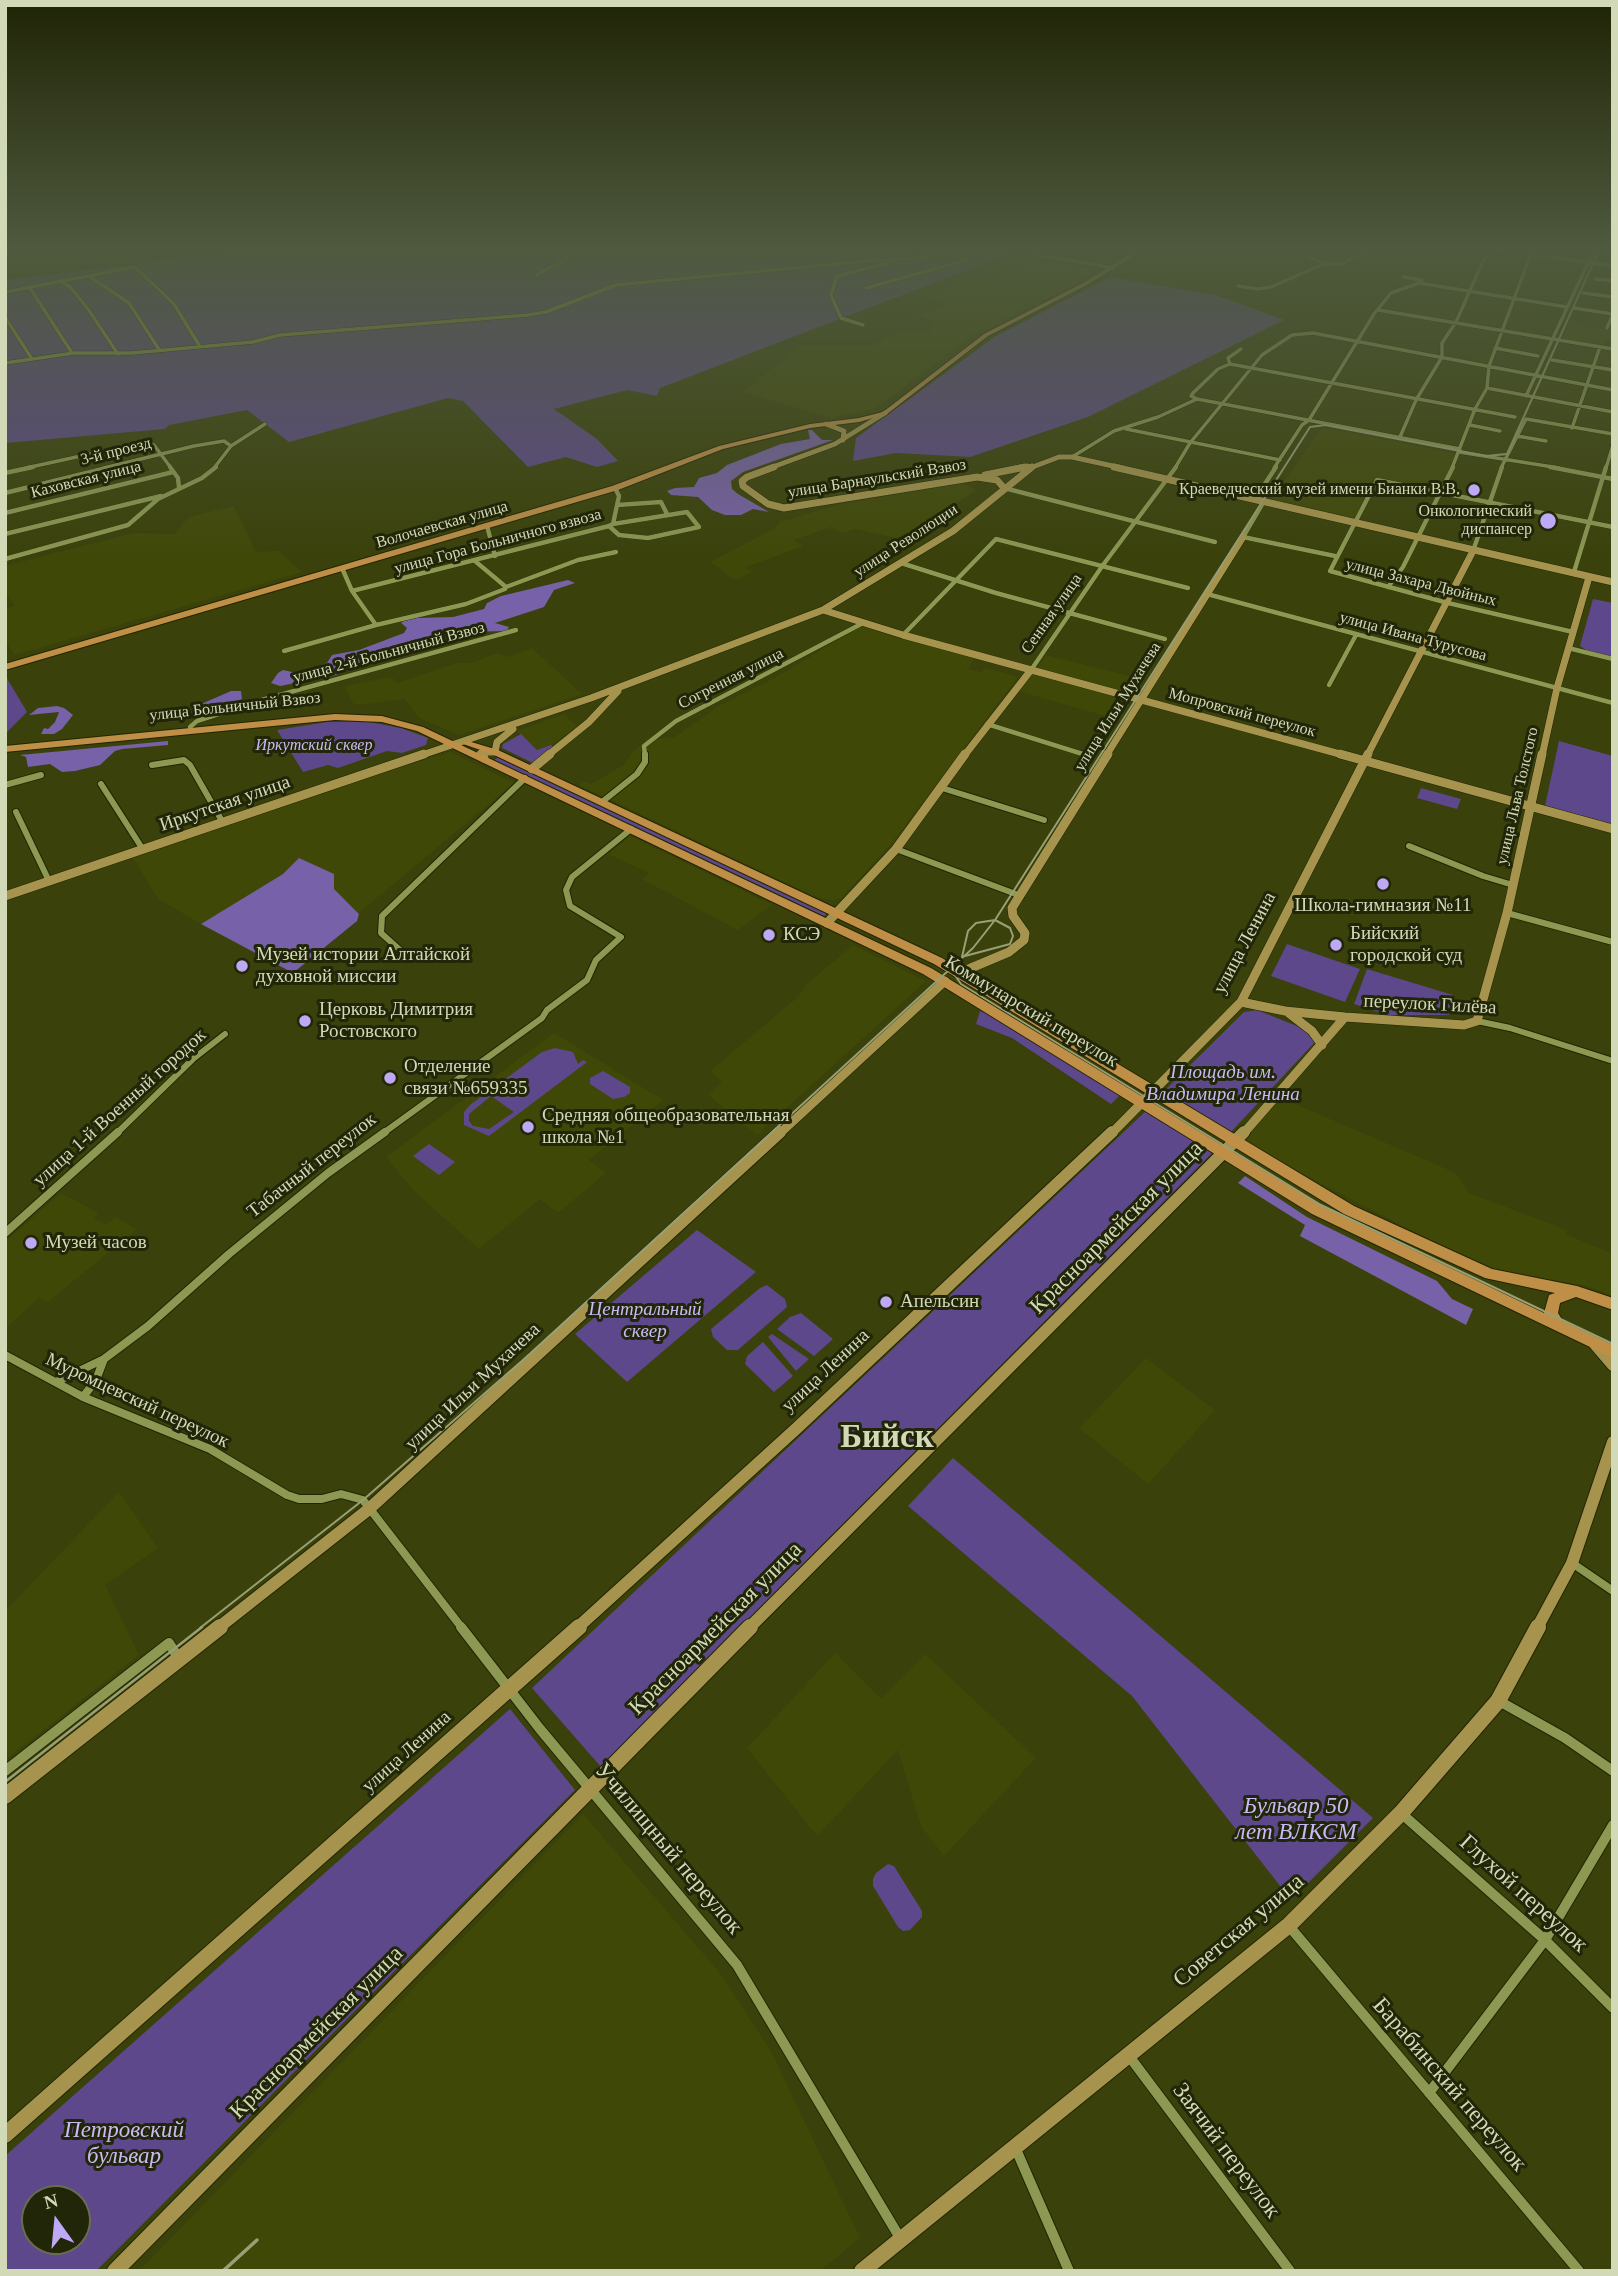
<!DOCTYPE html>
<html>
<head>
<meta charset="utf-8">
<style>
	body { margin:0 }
	#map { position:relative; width:1618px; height:2276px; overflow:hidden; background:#3a410a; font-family:Georgia,serif }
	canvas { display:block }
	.frame { position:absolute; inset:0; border:7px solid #d2d9b6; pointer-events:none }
	.north { position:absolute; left:21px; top:2185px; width:70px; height:70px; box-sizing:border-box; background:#222609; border:2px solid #686e4e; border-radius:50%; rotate:345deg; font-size:19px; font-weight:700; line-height:28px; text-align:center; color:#d2d9b6 }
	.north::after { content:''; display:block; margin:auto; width:24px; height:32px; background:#bea9f5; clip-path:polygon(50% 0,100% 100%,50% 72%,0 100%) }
</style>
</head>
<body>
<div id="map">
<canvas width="1618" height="2276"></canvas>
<div class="frame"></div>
<div class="north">N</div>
</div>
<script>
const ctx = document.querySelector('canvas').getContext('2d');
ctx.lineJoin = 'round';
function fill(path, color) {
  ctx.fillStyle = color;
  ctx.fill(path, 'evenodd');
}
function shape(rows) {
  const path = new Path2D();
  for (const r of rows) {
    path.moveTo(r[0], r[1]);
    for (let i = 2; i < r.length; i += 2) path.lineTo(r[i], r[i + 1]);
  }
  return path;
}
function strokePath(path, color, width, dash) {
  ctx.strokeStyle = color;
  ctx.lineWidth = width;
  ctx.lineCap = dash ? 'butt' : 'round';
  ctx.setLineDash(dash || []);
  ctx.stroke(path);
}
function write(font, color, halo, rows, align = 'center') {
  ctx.font = font + ' Georgia,serif';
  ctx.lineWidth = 6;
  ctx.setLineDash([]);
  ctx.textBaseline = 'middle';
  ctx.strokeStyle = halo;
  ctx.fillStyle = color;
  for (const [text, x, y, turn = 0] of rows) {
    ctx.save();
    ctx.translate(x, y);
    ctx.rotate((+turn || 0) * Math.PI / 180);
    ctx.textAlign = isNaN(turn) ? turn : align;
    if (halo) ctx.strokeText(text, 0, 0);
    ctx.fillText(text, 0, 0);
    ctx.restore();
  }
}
fill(shape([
	[1041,258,1101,271,973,335,876,408,831,418,743,392,799,346,870,346,903,331,926,334,937,323,916,315,946,306,926,295,1017,270],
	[1570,323,1613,331,1613,342,1605,340,1603,346,1562,339],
	[1321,429,1332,429,1458,454,1441,490,1375,477,1354,519,1271,500],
	[962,483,976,490,937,518,896,538,855,529,843,533,831,527,793,540,803,546,746,567,752,572,735,580,710,562,774,529,780,522,841,504],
	[234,506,256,552,278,551,302,572,15,655,5,641,5,609,15,605,5,593,5,566,134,533,174,534,189,517],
	[862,626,975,657,968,669,981,672,985,668,1018,677,891,844,841,898,832,900,814,896,579,785,584,781,591,784,624,765,631,754,650,736,660,739,675,737,717,707,774,678],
	[532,648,582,694,462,734,457,734,419,718,405,699,354,705,345,686,392,677,397,683,456,663,471,663,498,653,508,657],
	[1046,655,1141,679,1132,692,1126,693,1039,669,1037,667],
	[1035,673,1122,698,1125,700,1113,718,1017,691,1031,674],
	[564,714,577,726,551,745,538,750,517,731],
	[450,752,514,783,359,913,299,858,283,874,201,924,158,899,132,856,243,817],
	[630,836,772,905,738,930,642,879,649,873,608,854],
	[853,945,926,981,757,1135,708,1095,722,1082,710,1071,799,996,807,984],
	[554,1033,663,1100,589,1160,606,1173,558,1213,540,1199,479,1249,415,1192,386,1157],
	[1281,1098,1456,1173,1469,1193,1567,1230,1566,1234,1613,1254,1613,1296,1587,1286,1499,1272,1474,1263,1276,1160,1247,1142,1245,1137],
	[61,1193,99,1213,94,1218,106,1225,115,1217,137,1229,48,1302,39,1298,8,1326,5,1325,5,1242],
	[1146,1358,1215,1410,1148,1484,1079,1428],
	[119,1492,158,1548,105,1585,139,1655,5,1760,5,1611],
	[835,1653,881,1699,925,1654,1036,1758,944,1856,921,1826,898,1750,817,1836,747,1748],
	[583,1814,720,1973,772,2053,860,2238,820,2271,139,2271]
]), '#404807');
fill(shape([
	[231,248,972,248,1009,254,660,388,657,396,627,390,554,409,597,439,618,461,597,467,566,457,528,467,463,401,448,398,289,442,247,410,169,425,165,429,5,443,5,280,160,261],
	[1111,277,1216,295,1284,320,1088,417,970,457,896,453,853,461,856,438,996,336],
	[1593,599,1613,603,1613,657,1588,651,1580,646],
	[5,675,27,712,7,732,5,732],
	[364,721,401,728,428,738,426,745,402,753,387,751,338,768,328,765,303,772,277,730,327,722],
	[521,734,537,750,551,745,553,747,535,764,502,748,503,744],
	[1559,741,1613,756,1613,824,1545,806],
	[499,757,829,912,824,916,494,760],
	[1421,788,1461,799,1457,809,1417,798],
	[1287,944,1360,969,1345,1002,1271,976],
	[1367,969,1453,995,1449,1015,1388,1015,1354,1004],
	[1257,1010,1307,1030,1314,1036,1314,1043,1230,1133,1163,1092,1244,1012],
	[980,1011,998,1018,1121,1094,1111,1104,1012,1038,976,1024],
	[555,1048,573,1052,578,1064,583,1060,587,1062,489,1136,464,1125,464,1112,470,1105,542,1052],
	[491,1096,514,1112,489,1129,473,1126,469,1121,469,1114],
	[603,1071,630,1087,630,1093,624,1097,613,1099,590,1084,590,1078],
	[1146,1111,1212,1153,601,1767,532,1688],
	[429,1144,455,1162,439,1175,413,1156],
	[697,1230,756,1272,627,1382,575,1334],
	[767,1285,785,1299,787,1307,738,1350,727,1350,713,1337,711,1329,760,1288],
	[801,1313,833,1339,814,1356,777,1329,790,1317],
	[772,1334,809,1359,796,1371,768,1337],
	[763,1342,793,1376,774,1392,745,1364,747,1356],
	[953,1458,1373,1818,1291,1900,1132,1696,908,1506],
	[510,1709,575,1790,96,2271,5,2271,5,2156],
	[35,2199,77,2199,77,2241,35,2241],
	[888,1864,894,1866,922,1911,922,1917,910,1930,903,1931,898,1927,873,1886,873,1879,876,1873]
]), '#5d488b');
fill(shape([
	[808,430,812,430,822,440,833,440,743,472,731,481,732,489,738,494,769,512,753,509,741,515,725,515,712,510,698,497,671,495,667,491,675,488,694,487,699,478,717,473,727,465,781,444,810,439],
	[568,580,575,583,554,590,544,607,495,623,509,627,507,631,462,632,434,639,423,649,351,665,336,675,280,686,271,683,278,673,283,670,292,672,301,678,313,676,318,673,314,668,327,663,332,655,359,650,404,633,407,628,401,623,404,621,417,618,453,617,484,609,487,603,501,596],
	[231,691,241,691,242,699,198,713,192,708],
	[57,706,64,708,73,715,62,729,54,734,41,734,44,728,48,729,55,722,59,712,29,715,38,708],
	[168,741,168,745,122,749,115,751,100,765,75,771,62,772,50,764,28,767,26,757,20,755],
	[299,858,334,874,334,889,359,914,357,921,293,973,201,924,283,874],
	[1245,1176,1307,1217,1437,1281,1452,1299,1473,1309,1466,1325,1300,1236,1305,1225,1238,1183]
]), '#7761a8');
const streetFar4 = shape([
	[1290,248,1325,264],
	[1497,249,1613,266],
	[1018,251,1113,268],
	[536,275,588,248],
	[89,276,129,303,160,351],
	[1403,277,1422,280,1419,283,1567,307],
	[1595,279,1613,281],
	[62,282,71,288,88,309,118,354],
	[1238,286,1257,289,1271,287,1323,264,1343,264,1355,256,1379,248],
	[30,288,72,353],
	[866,288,967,260,965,254],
	[5,292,135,267,174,304,199,345],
	[1583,293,1613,297],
	[1574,308,1613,314],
	[1378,310,1613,349],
	[5,317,32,359],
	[863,325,841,318,831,295,837,276,889,263],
	[1607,328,1613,314],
	[1495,348,1538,356],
	[1552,360,1613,370],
	[5,363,74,353,132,353,253,342,280,335,528,315,546,312,616,285,867,261,1020,251],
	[1230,364,1515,417],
	[1487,388,1613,412],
	[1526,396,1595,248],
	[1197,399,1460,449],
	[1470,425,1500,431],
	[1572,428,1600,347],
	[1126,429,1280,460],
	[1517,436,1546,441],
	[1400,437,1416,400,1442,357,1442,343,1456,322,1484,259,1496,248],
	[1459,452,1559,468],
	[1072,457,1114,431,1158,417,1197,399,1191,396,1193,393,1218,369,1230,364,1228,358,1241,349],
	[26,468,145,442,154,445,171,468],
	[104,468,194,446,224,441,231,446],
	[214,468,231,446,265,424],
	[1175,468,1190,443,1262,355,1292,335,1313,333,1613,390],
	[1274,468,1302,425,1309,420,1374,314,1391,293,1419,283],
	[1452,468,1475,409,1487,388,1489,366,1533,248],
	[1501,468,1526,419,1613,434],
	[1606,468,1613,445]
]);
const streetFar3 = shape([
	[170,467,178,478,179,488],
	[1550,467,1613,479],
	[5,473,33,467],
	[1004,488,1215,542],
	[5,493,111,467],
	[1255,499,1276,467],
	[1264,501,1243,537,1335,556],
	[617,505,661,502,667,514],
	[5,513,173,472],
	[487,526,495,556],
	[609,526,619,535,648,538,699,527,687,512,613,524],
	[5,534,161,496],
	[1473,551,1502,467],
	[5,559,128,525,158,499,202,478,216,467],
	[901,563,996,593,1165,639],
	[342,568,352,591,376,625],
	[1574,572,1606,467],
	[506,587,578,560,616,552],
	[1388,587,1403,567,1453,467],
	[352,591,609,526,613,524,619,496,615,488],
	[1207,594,1613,703],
	[1573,632,1448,603,1330,571,1377,480,1613,527],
	[903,635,996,539,1188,588],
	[1568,648,1613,659],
	[284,651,376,625,466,604,505,589,506,587,475,561],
	[1031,670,1103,565,1176,467],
	[1329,685,1356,635],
	[987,724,1089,756],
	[190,727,197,721,265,699,516,630],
	[645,756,644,746,676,721,863,623]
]);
const streetFar2 = shape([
	[1084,754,1089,756],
	[152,765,184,760,190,765,222,821],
	[101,784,142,848],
	[5,785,41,775],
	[942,788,1044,820],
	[602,802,637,774,645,762,645,754],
	[16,812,49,881],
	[1409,846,1483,876,1513,885],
	[896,849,1021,896],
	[1507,913,1613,942],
	[418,958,401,951,381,933,382,916,525,778],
	[1477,1021,1510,1028,1613,1061],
	[116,1134,193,1059,225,1034],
	[382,1134,542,1018,547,1010,587,980,596,960,621,937,570,906,566,890,572,877,631,829]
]);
const streetFar1 = shape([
	[5,1233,118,1132],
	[5,1355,83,1397,210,1449,287,1495,299,1499,322,1499,341,1494,363,1500,462,1628],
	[104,1359,148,1326,229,1254,328,1173,385,1132],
	[56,1382,104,1359,96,1380,83,1397],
	[1572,1563,1613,1591]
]);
const street = shape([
	[461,1627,540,1729,737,1965,900,2238],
	[1499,1701,1565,1738,1613,1771],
	[5,1771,169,1643,179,1659],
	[1402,1814,1545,1940,1613,2008],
	[1289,1926,1579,2271],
	[1129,2056,1290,2271],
	[1429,2093,1545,1940,1613,1825],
	[1015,2147,1069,2271]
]);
const secondaryFar4 = shape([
	[826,424,844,431,843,440],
	[770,468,835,444,885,413],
	[1016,468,1028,466],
	[1030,468,1059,457,1072,457,1122,468]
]);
const secondaryFar3 = shape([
	[774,467,747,477,742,481,743,486,768,504,784,508,977,477,997,480,1004,488],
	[1114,467,1613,582],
	[985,475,1025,467],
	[823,610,903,635,1347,756],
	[419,756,591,698,823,610,953,531,1032,467],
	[483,756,483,752,495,752,497,742,513,729],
	[547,756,589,722,618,691],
	[964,756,1031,670],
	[1106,756,1243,537],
	[1367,756,1473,551],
	[1542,756,1557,688,1589,577]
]);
const secondaryFar2 = shape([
	[481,754,484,758],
	[1340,754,1613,829],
	[532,769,550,754],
	[5,896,424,754],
	[827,923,896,849,965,754],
	[959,973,1009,952,1024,940,1025,933,1013,916,1012,908,1108,754],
	[1241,1002,1285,1011,1345,1017,1464,1025,1477,1021,1507,913,1542,754],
	[1286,1011,1312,1031,1322,1045],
	[779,1134,945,981],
	[1111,1134,1241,1002,1368,754],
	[1243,1134,1345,1017]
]);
const secondaryFar1 = shape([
	[1595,1344,1613,1365],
	[218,1628,369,1509,780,1132],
	[577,1628,798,1427,1112,1132],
	[749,1628,1244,1132],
	[1537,1628,1572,1563,1613,1442]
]);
const secondary = shape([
	[5,1796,220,1627],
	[5,2135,579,1627],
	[115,2271,750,1627],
	[862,2271,1289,1925,1401,1813,1498,1701,1538,1627]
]);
const primary = shape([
	[1140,248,1147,248,1087,285,988,336,887,414,859,422,810,428,723,449,618,490,5,670,5,664,612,486,719,446,810,424,859,418,883,412,984,334,1083,283,1140,248],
	[335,714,382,716,423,727,931,968,1322,1206,1544,1313,1549,1295,1555,1293,1485,1278,1344,1214,934,964,492,754,463,744,468,741,498,750,942,958,1354,1206,1492,1269,1577,1286,1613,1298,1613,1310,1576,1297,1560,1303,1558,1313,1563,1321,1613,1345,1613,1358,1312,1214,923,974,417,731,382,722,335,720,5,752,5,746,335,714]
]);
strokePath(streetFar4, '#222602', 4.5);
strokePath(streetFar3, '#222602', 5);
strokePath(streetFar2, '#222602', 8);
strokePath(streetFar1, '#222602', 10);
strokePath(street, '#222602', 12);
strokePath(secondaryFar4, '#222602', 6);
strokePath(secondaryFar3, '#222602', 8);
strokePath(secondaryFar2, '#222602', 10);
strokePath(secondaryFar1, '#222602', 14);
strokePath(secondary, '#222602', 18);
strokePath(primary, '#222602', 2);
strokePath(streetFar4, '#8d9853', 3.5);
strokePath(streetFar3, '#8d9853', 4.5);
strokePath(streetFar2, '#8d9853', 6);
strokePath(streetFar1, '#8d9853', 8);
strokePath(street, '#8d9853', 10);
strokePath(secondaryFar4, '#a6944e', 5);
strokePath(secondaryFar3, '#a6944e', 7);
strokePath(secondaryFar2, '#a6944e', 9);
strokePath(secondaryFar1, '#a6944e', 12);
strokePath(secondary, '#a6944e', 16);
fill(primary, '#bf8f48');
strokePath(shape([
	[962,957,968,931,976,923,995,920,1010,928,1013,936,1010,944,965,956],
	[956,963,954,974,961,984,1321,1205,1613,1344],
	[200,1628,363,1500,524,1359,973,948,995,920,1310,427,1325,425,1486,456,1507,454,1600,248]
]), '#99a075', 2);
strokePath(shape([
	[5,1782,202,1627]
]), '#99a075', 2.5);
strokePath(shape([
	[223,2271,257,2240]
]), '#99a075', 3.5);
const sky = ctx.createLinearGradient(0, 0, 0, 567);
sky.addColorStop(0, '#202406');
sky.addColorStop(0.44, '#4f5a3e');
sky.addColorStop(1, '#4f5a3e00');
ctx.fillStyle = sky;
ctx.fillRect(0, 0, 1618, 567);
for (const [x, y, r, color] of [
	[1474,490,7,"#bea9f5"],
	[1548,521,9,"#bea9f5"],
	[1383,884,7,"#bea9f5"],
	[769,935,7,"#bea9f5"],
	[1336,945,7,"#bea9f5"],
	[242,966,7,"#bea9f5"],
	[305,1021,7,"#bea9f5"],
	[390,1078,7,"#bea9f5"],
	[528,1127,7,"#bea9f5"],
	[31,1243,7,"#bea9f5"],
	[886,1302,7,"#bea9f5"]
]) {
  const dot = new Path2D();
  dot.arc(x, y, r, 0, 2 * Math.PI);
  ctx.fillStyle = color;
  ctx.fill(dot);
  strokePath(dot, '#222609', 2.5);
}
write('16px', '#d2d9b6', '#222609', [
	["3-й проезд",116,452,-14],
	["улица Барнаульский Взвоз",877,479,-9],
	["Каховская улица",86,480,-14],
	["Волочаевская улица",442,525,-16],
	["улица Революции",906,541,-33],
	["улица Гора Больничного взвоза",498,542,-15],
	["улица Захара Двойных",1421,583,14],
	["Сенная улица",1052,614,-55],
	["улица Ивана Турусова",1413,637,15],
	["улица 2-й Больничный Взвоз",389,653,-15],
	["Согренная улица",731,679,-27],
	["улица Больничный Взвоз",235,707,-6],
	["улица Ильи Мухачева",1118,707,-58],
	["Мопровский переулок",1242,713,15],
	["улица Льва Толстого",1518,796,-77]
]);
write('16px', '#d2d9b6', '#222609', [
	["Краеведческий музей имени Бианки В.В.",1460,490],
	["Онкологический",1532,512],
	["диспансер",1532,530]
], 'right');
write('italic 16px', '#c9b9f5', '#222609', [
	["Иркутский сквер",314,746]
]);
write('19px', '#d2d9b6', '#222609', [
	["Иркутская улица",225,804,-19],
	["улица Ленина",1245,943,-62],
	["переулок Гилёва",1430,1005,3],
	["Коммунарский переулок",1031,1012,31],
	["улица 1-й Военный городок",120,1108,-42],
	["Табачный переулок",312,1166,-38],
	["улица Ленина",826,1371,-43],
	["улица Ильи Мухачева",473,1387,-43],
	["Муромцевский переулок",137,1401,25],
	["улица Ленина",407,1752,-42]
]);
write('19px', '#d2d9b6', '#222609', [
	["Школа-гимназия №11",1383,906,"center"],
	["Бийский",1350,934],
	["городской суд",1350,956],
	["КСЭ",783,935],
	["Музей истории Алтайской",256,955],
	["духовной миссии",256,977],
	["Церковь Димитрия",319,1010],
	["Ростовского",319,1032],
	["Отделение",404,1067],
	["связи №659335",404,1089],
	["Средняя общеобразовательная",542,1116],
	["школа №1",542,1138],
	["Музей часов",45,1243],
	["Апельсин",900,1302]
], 'left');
write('italic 19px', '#c9b9f5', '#222609', [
	["Площадь им.",1223,1073],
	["Владимира Ленина",1223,1095],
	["Центральный",645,1310],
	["сквер",645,1332]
]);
write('23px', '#d2d9b6', '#222609', [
	["Красноармейская улица",1117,1228,-45],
	["Красноармейская улица",716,1629,-45],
	["Училищный переулок",668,1849,50],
	["Глухой переулок",1523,1894,42],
	["Советская улица",1239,1931,-40],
	["Красноармейская улица",317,2033,-45],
	["Барабинский переулок",1449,2085,49],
	["Заячий переулок",1226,2151,53]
]);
write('italic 23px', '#c9b9f5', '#222609', [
	["Бульвар 50",1296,1807],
	["лет ВЛКСМ",1296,1833],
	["Петровский",124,2131],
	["бульвар",124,2157]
]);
write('bold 33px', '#d2d9b6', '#222609', [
	["Бийск",887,1438]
]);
</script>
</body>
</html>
